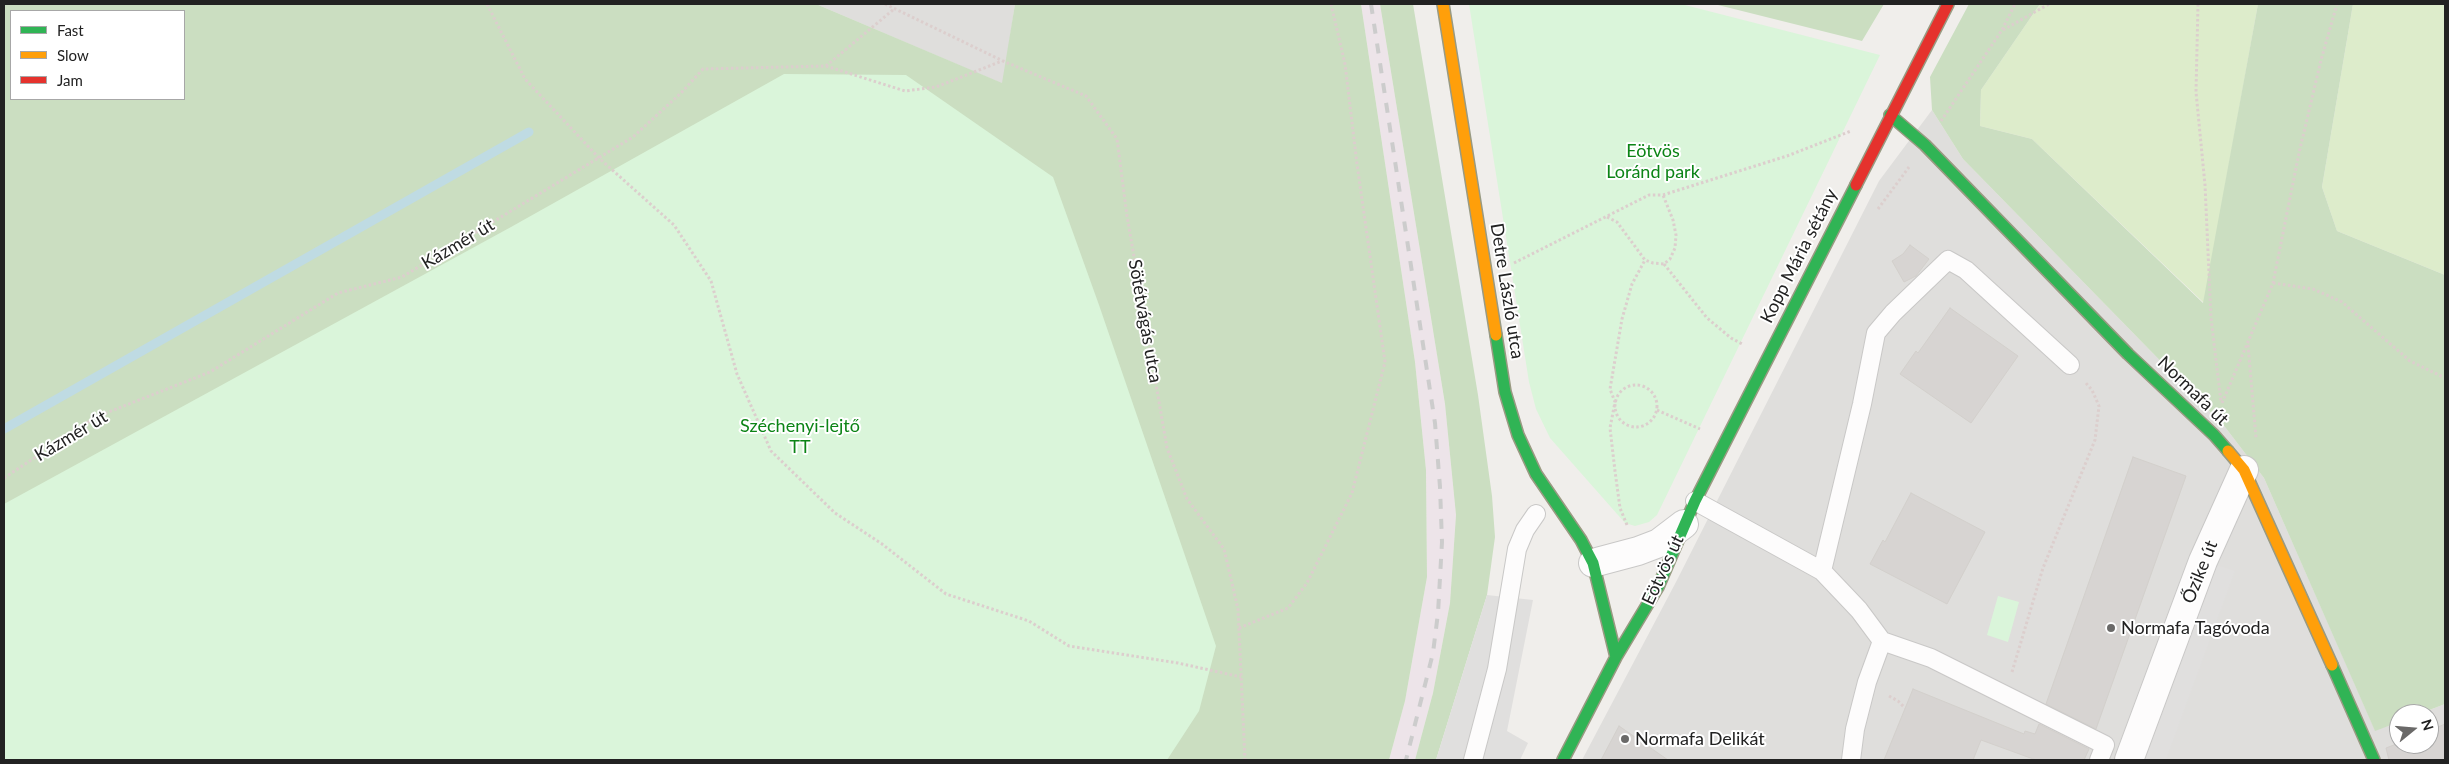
<!DOCTYPE html>
<html>
<head>
<meta charset="utf-8">
<style>
	body { margin:0 }
	#map { position:relative; width:2449px; height:764px; overflow:hidden; background:#f0eeeb; font-family:Lato,sans-serif }
	canvas { display:block }
	.frame { position:absolute; inset:0; border:5px solid #222; pointer-events:none }
	.legend { position:absolute; left:10px; top:10px; width:175px; height:90px; box-sizing:border-box; background:#fff; border:1px solid #a7a7a7; margin:0; padding:6px 9px; list-style:none; font-size:15px; color:#222 }
	.legend li { display:flex; align-items:center; gap:10px; height:25px }
	.legend b { width:25px; border:1px solid #a7a7a7 }
	.north { position:absolute; left:2389px; top:704px; width:50px; height:50px; box-sizing:border-box; background:#fff; border:1px solid #a7a7a7; border-radius:50%; rotate:73deg; font-size:14px; font-weight:700; line-height:20px; text-align:center; color:#222 }
	.north::after { content:''; display:block; margin:auto; width:18px; height:22px; background:#6a6968; clip-path:polygon(50% 0,100% 100%,50% 72%,0 100%) }
</style>
</head>
<body>
<div id="map">
<canvas width="2449" height="764"></canvas>
<div class="frame"></div>
<ul class="legend">
<li><b style="height:6px;background:#30b455"></b>Fast</li>
<li><b style="height:6px;background:#ff9f0a"></b>Slow</li>
<li><b style="height:6px;background:#e5322d"></b>Jam</li>
</ul>
<div class="north">N</div>
</div>
<script>
const ctx = document.querySelector('canvas').getContext('2d');
ctx.lineJoin = 'round';
function fill(path, color) {
  ctx.fillStyle = color;
  ctx.fill(path, 'evenodd');
}
function shape(rows) {
  const path = new Path2D();
  for (const r of rows) {
    if (r.length === 3) {
      path.moveTo(r[0] + r[2], r[1]);
      path.arc(r[0], r[1], r[2], 0, 2 * Math.PI);
      continue;
    }
    path.moveTo(r[0], r[1]);
    for (let i = 2; i < r.length; i += 2) path.lineTo(r[i], r[i + 1]);
  }
  return path;
}
function strokePath(path, color, width, dash) {
  ctx.strokeStyle = color;
  ctx.lineWidth = width;
  ctx.lineCap = dash ? 'butt' : 'round';
  ctx.setLineDash(dash || []);
  ctx.stroke(path);
}
function write(font, color, halo, rows, align = 'center') {
  ctx.font = font + ' Lato,sans-serif';
  ctx.lineWidth = 4;
  ctx.setLineDash([]);
  ctx.textBaseline = 'middle';
  ctx.strokeStyle = halo;
  ctx.fillStyle = color;
  for (const [text, x, y, turn = 0] of rows) {
    ctx.save();
    ctx.translate(x, y);
    ctx.rotate((+turn || 0) * Math.PI / 180);
    ctx.textAlign = isNaN(turn) ? turn : align;
    if (halo) ctx.strokeText(text, 0, 0);
    ctx.fillText(text, 0, 0);
    ctx.restore();
  }
}
fill(shape([
	[816,4,1015,4,1003,84],
	[1932,110,1963,159,2225,427,2264,478,2375,730,2399,722,2399,744,2429,744,2429,714,2419,714,2445,704,2445,760,1582,760,1676,582,1879,181]
]), '#dfdedc');
fill(shape([
	[1361,4,1380,4,1445,404,1456,515,1450,603,1433,693,1415,760,1389,760,1405,701,1427,577,1426,470,1415,362]
]), '#ede4e9');
fill(shape([
	[2040,4,2258,4,2204,303,2032,139,1980,126,1981,90],
	[2353,4,2445,4,2445,275,2337,231,2322,187]
]), '#ddeccb');
fill(shape([
	[4,4,816,4,1002,83,1015,4,1361,4,1415,362,1426,470,1427,577,1405,701,1389,760,4,760],
	[11,11,184,11,184,99,11,99],
	[1380,4,1413,4,1478,395,1492,496,1495,537,1487,595,1436,760,1415,760,1433,693,1450,603,1456,515,1445,404],
	[1714,4,1884,4,1862,41],
	[1969,4,2040,4,1981,90,1980,126,2032,139,2203,303,2258,4,2353,4,2322,187,2337,231,2445,275,2445,704,2419,714,2399,714,2399,722,2375,731,2264,478,2225,427,1963,159,1932,110,1930,77]
]), '#cbdec1');
fill(shape([
	[1469,4,1681,4,1880,55,1657,515,1649,522,1635,526,1625,523,1550,438,1536,409,1529,382],
	[784,74,906,75,1053,177,1099,305,1216,646,1199,711,1167,760,4,760,4,504,511,227],
	[1998,596,2019,602,2008,642,1987,635]
]), '#daf5da');
fill(shape([
	[2203,561,2235,571,2166,760,2129,760],
	[1487,595,1533,600,1507,731,1528,743,1520,760,1436,760]
]), '#e0dfde');
strokePath(shape([
	[4,429,529,132]
]), '#bfdbe3', 9);
const building = shape([
	[1910,245,1929,259,1916,276,1904,282,1892,261,1903,254,1910,245],
	[1950,308,2018,356,1971,423,1900,374,1916,351,1918,353,1950,308],
	[2133,457,2186,476,2096,729,2046,704,2133,457],
	[1911,493,1985,532,1947,604,1870,564,1883,540,1885,542,1911,493],
	[1913,689,2024,734,2025,731,2035,734,2039,724,2089,749,2084,760,2036,760,1981,740,1973,760,1884,760,1913,689],
	[2445,724,2445,760,2389,760,2386,748,2399,743,2429,744,2429,731,2445,724],
	[1619,726,1668,760,1601,760,1619,726]
]);
fill(building, '#d7d4d2');
strokePath(building, '#d3d0cc', 1);
const lane = shape([
	[1695,501,1822,571,1859,610,1882,641,1867,682,1855,729,1851,760],
	[1822,571,1862,404,1876,333,1893,313,1948,260,1966,270,2070,365],
	[1882,641,1931,658,2105,745,2099,760],
	[1473,760,1497,669,1517,549,1525,530,1536,514]
]);
const street = shape([
	[1593,563,1638,551,1659,543,1684,524],
	[2129,760,2203,561,2244,470]
]);
const fast = shape([
	[1890,115,1925,145,2128,354,2214,435,2228,451],
	[1496,335,1505,392,1518,435,1536,474,1581,540,1593,563,1616,657],
	[2332,665,2374,760],
	[1563,760,1616,657,1658,587,1695,501,1856,185]
]);
const slow = shape([
	[1443,4,1496,335],
	[2228,451,2244,470,2332,665]
]);
const jam = shape([
	[1856,185,1948,4]
]);
strokePath(lane, '#c9c8c7', 20);
strokePath(street, '#c9c8c7', 30);
strokePath(fast, '#999a82', 14);
strokePath(slow, '#999a82', 14);
strokePath(jam, '#999a82', 14);
strokePath(shape([
	[487,4,525,79,600,159,674,225,711,281,737,374,771,451,835,513,882,544,946,594,1029,621,1069,646,1178,663,1241,677],
	[885,4,1003,61,1086,96,1117,139,1127,216,1167,448,1187,499,1224,549,1238,609,1245,760],
	[2198,4,2196,92,2205,185,2211,318,2221,402],
	[2003,30,2049,4],
	[826,66,905,91,936,87,1002,61],
	[1941,121,2002,30,2015,4],
	[1878,209,1909,167],
	[1607,217,1617,222,1645,260,1653,263,1664,264,1670,259,1675,248,1676,235,1673,220,1663,195],
	[1514,263,1649,195,1663,195,1787,156,1851,131],
	[1664,264,1707,318,1731,338,1744,345],
	[2273,283,2313,289,2342,302,2410,361,2445,378],
	[2248,345,2256,438],
	[1636,406,21],
	[2222,403,2273,283,2299,153,2321,60,2337,4],
	[1657,410,1700,429],
	[4,478,96,417,210,372,338,293,402,277,633,137,681,93,703,69,826,66,894,9],
	[1627,525,1620,508,1615,471,1610,428,1615,402,1610,389,1622,319,1632,284,1645,260],
	[1239,628,1288,608,1307,583,1352,493,1385,362,1357,164,1345,64,1331,4],
	[2012,672,2043,568,2095,440,2099,406,2092,390,2085,382],
	[1889,696,1898,701,1905,708]
]), '#dccecd', 3, [2.5, 2.5]);
strokePath(lane, '#fdfcfc', 18);
strokePath(street, '#fdfcfc', 28);
strokePath(fast, '#30b455', 11);
strokePath(slow, '#ff9f0a', 11);
strokePath(jam, '#e5322d', 11);
strokePath(shape([
	[1371,4,1435,423,1440,487,1442,542,1438,613,1433,653,1406,760]
]), '#ccc', 4, [10, 10]);
for (const [x, y, r, color] of [
	[2111,628,5,"#6a6968"],
	[1625,739,5,"#6a6968"]
]) {
  const dot = new Path2D();
  dot.arc(x, y, r, 0, 2 * Math.PI);
  ctx.fillStyle = color;
  ctx.fill(dot);
  strokePath(dot, '#fff', 2);
}
write('18px', '#0c8416', '#fff', [
	["Eötvös",1653,151],
	["Loránd park",1653,172],
	["Széchenyi-lejtő",800,426],
	["TT",800,447]
]);
write('18px', '#222', '#fff', [
	["Kázmér út",458,244,-31],
	["Kopp Mária sétány",1799,256,-63],
	["Detre László utca",1507,291,81],
	["Sötétvágás utca",1145,321,80],
	["Normafa út",2193,391,44],
	["Kázmér út",71,436,-31],
	["Eötvös út",1663,570,-65],
	["Őzike út",2200,572,-68]
]);
write('18px', '#222', '#fff', [
	["Normafa Tagóvoda",2121,628],
	["Normafa Delikát",1635,739]
], 'left');
</script>
</body>
</html>
